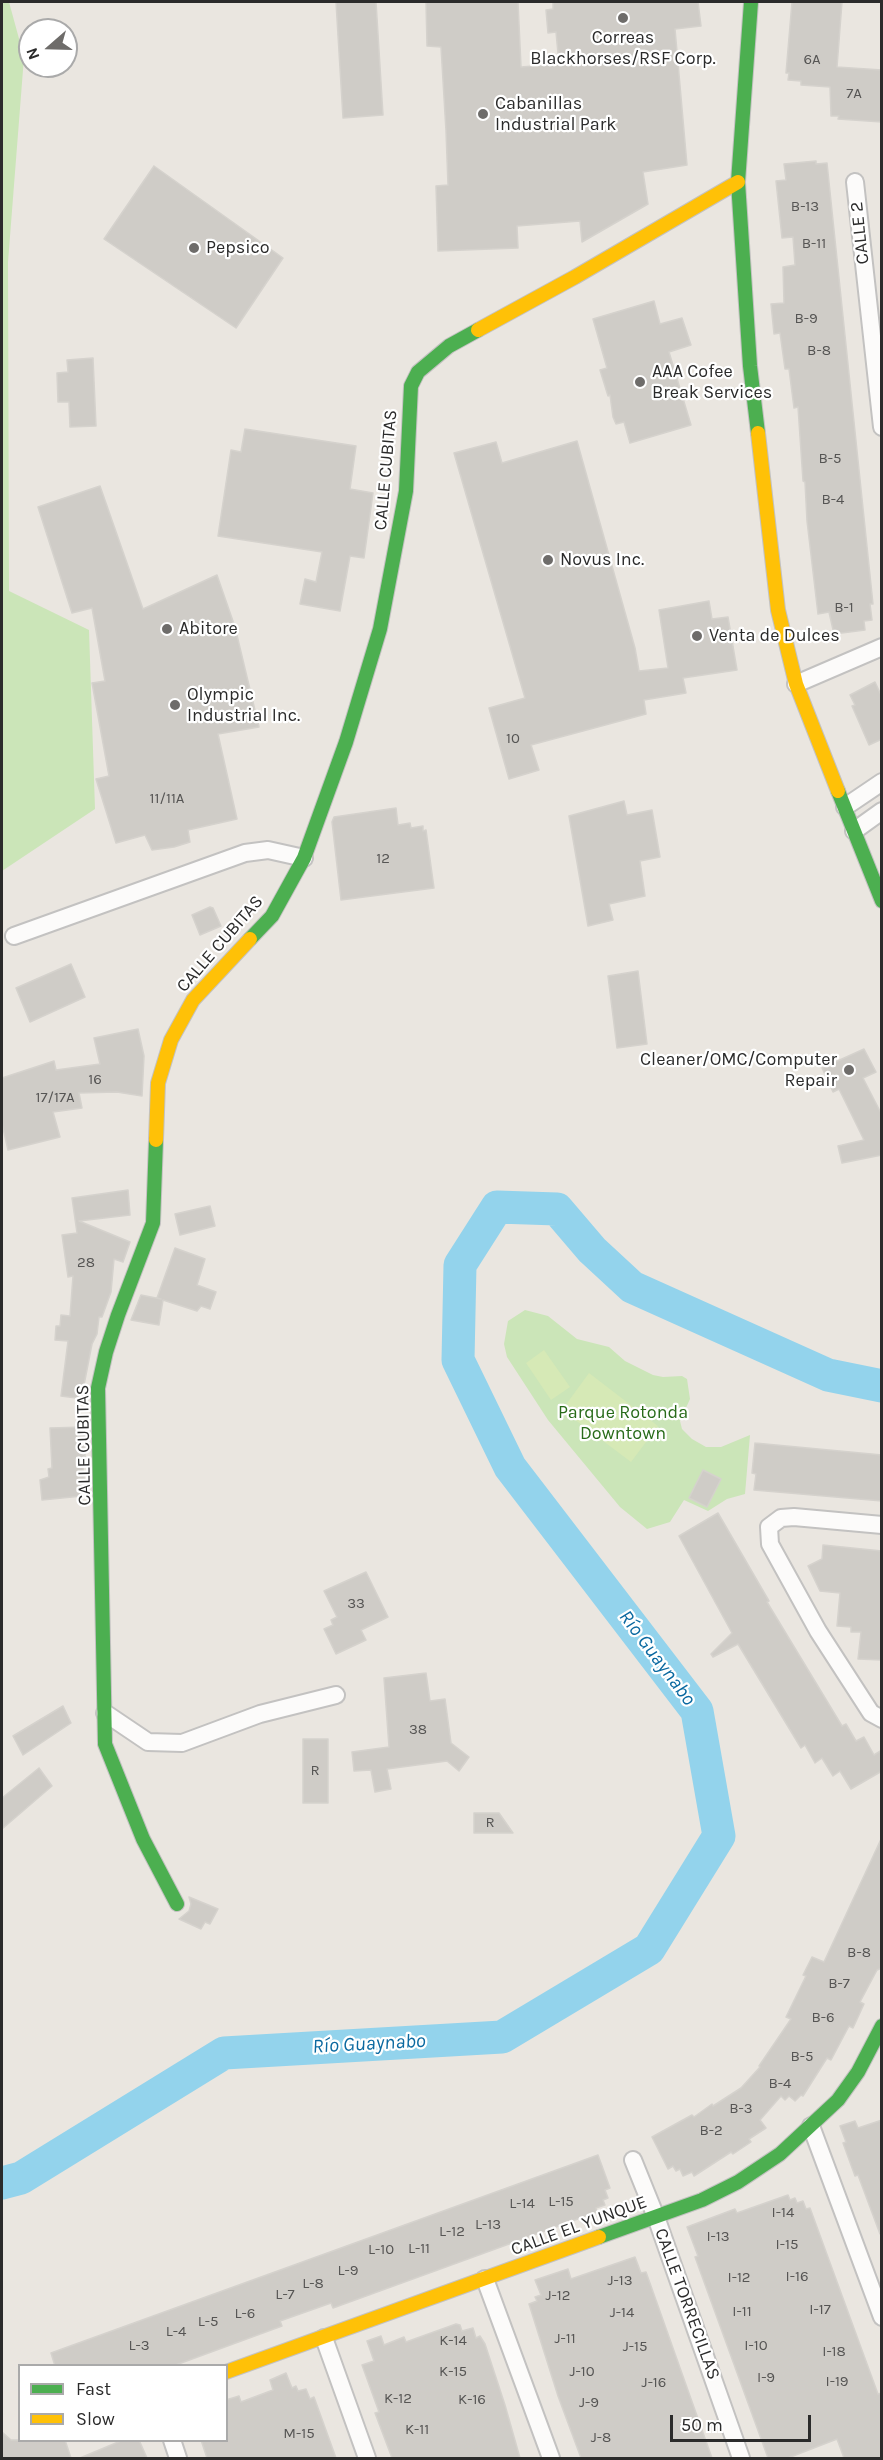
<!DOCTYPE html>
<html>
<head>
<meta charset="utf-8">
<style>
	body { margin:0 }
	#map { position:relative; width:883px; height:2460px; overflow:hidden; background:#eae6e0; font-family:Karla,sans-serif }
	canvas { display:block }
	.frame { position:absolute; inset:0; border:3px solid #2b2b2b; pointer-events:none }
	.legend { position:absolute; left:18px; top:2364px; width:210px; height:78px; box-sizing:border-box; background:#fff; border:2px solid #aaa; margin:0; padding:8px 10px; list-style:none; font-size:18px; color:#2b2b2b }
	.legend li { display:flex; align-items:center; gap:12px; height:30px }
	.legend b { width:30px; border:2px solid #aaa }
	.north { position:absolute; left:18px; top:18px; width:60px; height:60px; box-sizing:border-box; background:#fff; border:2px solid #aaa; border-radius:50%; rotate:250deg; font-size:16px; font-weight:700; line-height:24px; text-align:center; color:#2b2b2b }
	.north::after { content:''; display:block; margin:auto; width:21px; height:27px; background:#6e6c6a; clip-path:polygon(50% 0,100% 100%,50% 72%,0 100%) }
	.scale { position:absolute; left:670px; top:2415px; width:141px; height:27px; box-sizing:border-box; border:3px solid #2b2b2b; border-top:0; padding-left:8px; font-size:18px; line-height:21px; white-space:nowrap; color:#2b2b2b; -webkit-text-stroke:4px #fff; paint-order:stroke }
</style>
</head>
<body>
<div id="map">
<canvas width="883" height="2460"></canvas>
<div class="frame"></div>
<ul class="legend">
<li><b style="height:8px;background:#4caf50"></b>Fast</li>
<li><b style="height:8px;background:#ffc107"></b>Slow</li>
</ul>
<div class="north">N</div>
<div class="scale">50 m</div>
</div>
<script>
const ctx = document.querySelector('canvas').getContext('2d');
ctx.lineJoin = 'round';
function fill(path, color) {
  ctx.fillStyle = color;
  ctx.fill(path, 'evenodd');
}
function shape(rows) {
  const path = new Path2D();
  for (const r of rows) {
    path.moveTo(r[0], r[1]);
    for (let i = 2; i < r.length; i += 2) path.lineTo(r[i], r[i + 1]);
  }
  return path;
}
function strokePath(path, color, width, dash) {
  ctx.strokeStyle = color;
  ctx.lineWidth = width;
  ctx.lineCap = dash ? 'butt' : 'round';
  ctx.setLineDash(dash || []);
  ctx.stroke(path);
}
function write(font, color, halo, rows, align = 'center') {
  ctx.font = font + ' Karla,sans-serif';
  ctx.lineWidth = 4.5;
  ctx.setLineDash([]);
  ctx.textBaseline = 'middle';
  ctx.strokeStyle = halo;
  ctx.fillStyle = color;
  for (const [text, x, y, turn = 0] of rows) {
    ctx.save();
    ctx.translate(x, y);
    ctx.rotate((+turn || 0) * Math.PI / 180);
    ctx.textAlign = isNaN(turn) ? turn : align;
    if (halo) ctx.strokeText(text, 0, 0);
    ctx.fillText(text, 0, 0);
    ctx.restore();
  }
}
fill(shape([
	[2,2,9,2,24,57,8,262,9,591,89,630,95,809,2,871],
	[525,1310,548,1316,577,1339,609,1347,625,1361,653,1375,663,1377,682,1376,687,1379,690,1399,680,1421,682,1429,692,1439,706,1447,721,1447,750,1435,745,1494,727,1499,708,1511,684,1500,670,1522,647,1529,620,1507,548,1420,507,1357,504,1344,508,1321]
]), '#cbe5b8');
fill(shape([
	[544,1350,570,1387,551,1400,526,1363],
	[589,1373,658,1426,631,1462,562,1410]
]), '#d6e9b6');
strokePath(shape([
	[2,2183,21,2178,224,2053,502,2037,649,1949,719,1836,697,1711,510,1467,458,1360,460,1265,497,1207,557,1209,592,1250,632,1287,828,1375,882,1386]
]), '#93d3ec', 33);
const building = shape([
	[336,2,376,2,383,115,343,118,336,2],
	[426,2,518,2,521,67,559,64,556,32,548,33,546,10,553,9,553,2,698,2,701,26,675,29,687,165,643,172,648,204,582,242,580,221,517,226,518,248,438,251,436,186,448,185,446,131,441,47,427,46,426,2],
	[792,2,842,2,837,67,882,70,882,122,838,119,839,116,831,116,830,87,801,85,801,81,788,80,789,73,786,73,792,2],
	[816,161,816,164,827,163,873,604,870,604,872,620,864,621,865,630,834,634,829,612,818,614,807,521,805,482,803,481,798,407,794,408,789,369,785,369,780,333,774,334,771,304,784,303,783,267,795,265,793,237,782,238,776,181,786,180,784,164,816,161],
	[154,166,283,258,236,328,104,239,154,166],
	[654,301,660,324,682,318,691,345,669,352,691,425,630,443,624,422,616,424,613,417,610,395,608,396,600,370,607,368,593,319,654,301],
	[93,358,96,426,70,427,69,402,58,402,57,373,68,372,67,360,93,358],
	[245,429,356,446,350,489,373,493,364,558,350,556,340,611,300,604,305,579,316,582,322,552,218,536,231,450,241,452,245,429],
	[577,441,635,648,639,671,668,668,659,610,709,601,712,619,728,617,737,670,683,678,686,693,644,700,646,714,531,745,539,770,509,779,489,708,525,698,454,453,496,442,502,463,577,441],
	[100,486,143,609,217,575,235,627,259,727,218,734,237,819,188,830,190,842,174,847,152,850,145,835,116,843,96,779,109,776,92,683,105,681,92,608,72,613,38,507,100,486],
	[875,682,882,697,882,739,869,745,852,706,855,705,850,695,875,682],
	[624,801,627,815,652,810,660,857,640,861,645,896,609,904,613,920,588,926,569,816,624,801],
	[396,808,398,825,410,823,411,828,423,826,423,831,426,830,434,888,341,900,332,822,334,817,396,808],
	[210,907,213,908,221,926,200,935,192,915,210,907],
	[71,964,85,997,30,1022,16,988,71,964],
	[638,971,647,1044,617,1048,608,976,638,971],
	[138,1029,144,1056,142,1096,117,1092,79,1093,82,1108,53,1112,60,1137,8,1150,2,1124,2,1078,54,1061,56,1070,100,1064,94,1038,138,1029],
	[864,1049,876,1072,863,1078,882,1115,882,1155,842,1163,838,1146,864,1140,839,1089,833,1092,822,1068,864,1049],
	[128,1190,130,1215,79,1221,130,1242,123,1262,114,1259,111,1292,102,1317,99,1317,97,1334,92,1344,84,1385,84,1399,61,1396,68,1341,55,1340,56,1326,60,1326,61,1315,70,1316,73,1276,68,1277,62,1235,77,1233,72,1198,128,1190],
	[210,1206,215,1226,180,1235,175,1214,210,1206],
	[175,1248,205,1259,197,1285,216,1292,210,1309,201,1306,197,1311,163,1300,159,1325,131,1320,141,1295,161,1299,157,1298,175,1248],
	[85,1427,85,1460,82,1460,86,1492,82,1492,82,1496,42,1500,40,1480,49,1477,48,1469,52,1468,50,1428,85,1427],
	[755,1443,882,1455,882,1501,754,1490,756,1474,752,1473,755,1443],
	[703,1470,721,1479,707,1507,689,1498,703,1470],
	[718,1513,769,1601,767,1602,842,1726,846,1724,856,1741,864,1737,874,1755,882,1750,882,1771,851,1789,840,1771,833,1776,822,1758,815,1763,805,1745,801,1748,738,1644,713,1657,711,1654,732,1633,679,1536,718,1513],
	[823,1545,882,1551,882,1660,858,1659,861,1632,851,1632,851,1627,837,1626,840,1593,820,1591,808,1566,822,1559,823,1545],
	[366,1572,388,1617,361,1630,366,1640,336,1654,324,1629,333,1625,331,1620,337,1617,324,1591,366,1572],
	[426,1673,430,1701,445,1699,451,1743,469,1757,459,1771,447,1761,387,1769,391,1789,375,1792,371,1770,354,1771,352,1752,389,1747,384,1678,426,1673],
	[63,1706,71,1723,23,1755,13,1736,63,1706],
	[303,1739,328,1739,328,1803,303,1803,303,1739],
	[39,1768,52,1786,2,1829,2,1798,39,1768],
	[474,1813,499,1813,513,1833,474,1833,474,1813],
	[882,1837,882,1968,877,1970,860,2002,864,2004,853,2028,849,2026,831,2060,827,2058,803,2096,801,2095,795,2101,789,2096,785,2100,781,2096,760,2120,766,2128,749,2139,751,2142,733,2154,731,2152,694,2176,692,2172,683,2176,680,2169,676,2171,673,2166,668,2169,652,2137,692,2115,694,2117,712,2104,713,2106,741,2088,760,2067,759,2066,791,2019,786,2017,806,1976,803,1975,812,1957,824,1962,882,1837],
	[189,1897,218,1909,210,1924,205,1922,201,1929,179,1919,189,1911,191,1904,189,1897],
	[882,2120,882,2234,880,2234,858,2175,855,2176,843,2143,846,2142,840,2126,855,2121,858,2128,882,2120],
	[598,2155,610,2188,605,2190,608,2198,603,2200,605,2205,596,2208,597,2212,333,2308,331,2303,280,2321,282,2326,173,2366,55,2366,51,2353,598,2155],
	[788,2195,790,2200,795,2198,797,2203,803,2201,806,2209,810,2208,878,2394,882,2393,882,2458,844,2458,837,2439,788,2458,768,2458,695,2257,698,2256,687,2227,735,2209,737,2213,788,2195],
	[635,2257,641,2273,646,2272,712,2458,581,2458,558,2396,529,2304,537,2301,535,2297,541,2295,535,2280,568,2269,571,2279,635,2257],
	[456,2324,460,2325,462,2331,473,2328,476,2338,480,2336,485,2344,505,2405,520,2458,392,2458,375,2413,379,2412,362,2365,374,2361,367,2341,381,2336,384,2345,404,2337,406,2342,456,2324],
	[286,2373,292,2388,296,2386,298,2391,306,2389,310,2399,314,2397,336,2458,207,2458,201,2440,226,2440,226,2400,239,2396,241,2402,273,2390,270,2380,286,2373],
	[2,2432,11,2440,65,2440,71,2458,2,2458,2,2432],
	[123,2440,139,2440,147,2458,80,2458,123,2440]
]);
fill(building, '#cfccc7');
strokePath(building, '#d5d2cd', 1.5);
const street = shape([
	[855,182,882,427],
	[796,684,882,647],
	[845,807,882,782],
	[854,831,882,811],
	[14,936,245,853,268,850,304,858],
	[882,1525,794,1517,781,1518,769,1527,770,1544,818,1631,871,1713,882,1719],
	[105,1713,148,1742,182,1743,260,1714,336,1695],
	[811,2126,882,2317],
	[633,2160,656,2217,741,2458],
	[485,2279,551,2458],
	[324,2338,367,2458],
	[172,2440,178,2458]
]);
const fast = shape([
	[751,2,738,182,750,366,758,433],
	[838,791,882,901],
	[250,939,272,916,304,858,346,742,380,629,406,491,411,386,418,372,449,346,478,330],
	[156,1140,153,1223,118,1315,106,1352,98,1388,105,1744,143,1839,177,1904],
	[599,2237,702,2200,738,2182,780,2154,838,2100,858,2072,882,2026]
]);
const slow = shape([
	[478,330,575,277,738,182],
	[758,433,778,610,796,684,838,791],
	[156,1140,158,1083,171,1040,193,1000,250,939],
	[226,2372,599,2237]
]);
strokePath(street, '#c3c2c1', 20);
strokePath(fast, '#c3c2c1', 16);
strokePath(slow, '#c3c2c1', 16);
strokePath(street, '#fcfbfa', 16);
strokePath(fast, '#4caf50', 14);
strokePath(slow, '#ffc107', 14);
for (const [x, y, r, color] of [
	[623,18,6,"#6e6c6a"],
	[483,114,6,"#6e6c6a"],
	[194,248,6,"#6e6c6a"],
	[640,382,6,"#6e6c6a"],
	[548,560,6,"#6e6c6a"],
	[167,629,6,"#6e6c6a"],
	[697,636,6,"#6e6c6a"],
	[175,705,6,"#6e6c6a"],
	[849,1070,6,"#6e6c6a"]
]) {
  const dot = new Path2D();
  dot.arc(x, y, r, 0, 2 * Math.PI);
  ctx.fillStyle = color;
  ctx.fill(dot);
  strokePath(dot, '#fff', 2);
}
write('15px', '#565554', null, [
	["6A",812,60],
	["7A",854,94],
	["B-13",805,207],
	["B-11",814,244],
	["B-9",806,319],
	["B-8",819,351],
	["B-5",830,459],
	["B-4",833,500],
	["B-1",844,608],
	["10",513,739],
	["11/11A",167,799],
	["12",383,859],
	["16",95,1080],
	["17/17A",55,1098],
	["28",86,1263],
	["33",356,1604],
	["38",418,1730],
	["R",315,1771],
	["R",490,1823],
	["B-8",859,1953],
	["B-7",839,1984],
	["B-6",823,2018],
	["B-5",802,2057],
	["B-4",780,2084],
	["B-3",741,2109],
	["B-2",711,2131],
	["L-15",561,2202],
	["L-14",522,2204],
	["I-14",783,2213],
	["L-13",488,2225],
	["L-12",452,2232],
	["I-13",718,2237],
	["I-15",787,2245],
	["L-11",419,2249],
	["L-10",381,2250],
	["L-9",348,2271],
	["I-16",797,2277],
	["I-12",739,2278],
	["J-13",620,2281],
	["L-8",313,2284],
	["L-7",285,2295],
	["J-12",558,2296],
	["I-17",820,2310],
	["I-11",742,2312],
	["J-14",622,2313],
	["L-6",245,2314],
	["L-5",208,2322],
	["L-4",176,2332],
	["J-11",565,2339],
	["K-14",453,2341],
	["L-3",139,2346],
	["I-10",756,2346],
	["J-15",635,2347],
	["I-18",834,2352],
	["K-15",453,2372],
	["J-10",582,2372],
	["I-9",766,2378],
	["I-19",837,2382],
	["J-16",654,2383],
	["K-12",398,2399],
	["K-16",472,2400],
	["J-9",589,2403],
	["K-11",417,2430],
	["M-15",299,2434],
	["J-8",601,2438]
]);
write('18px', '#2b2b2b', '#fff', [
	["Correas",623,38,"center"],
	["Blackhorses/RSF Corp.",623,59,"center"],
	["Cabanillas",495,104],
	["Industrial Park",495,125],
	["Pepsico",206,248],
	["AAA Cofee",652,372],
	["Break Services",652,393],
	["Novus Inc.",560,560],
	["Abitore",179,629],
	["Venta de Dulces",709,636],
	["Olympic",187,695],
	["Industrial Inc.",187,716],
	["Cleaner/OMC/Computer",837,1060,"right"],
	["Repair",837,1081,"right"]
], 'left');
write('18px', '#2b2b2b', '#fff', [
	["CALLE 2",860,233,-96],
	["CALLE CUBITAS",386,470,-85],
	["CALLE CUBITAS",220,944,-49],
	["CALLE CUBITAS",84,1445,-91],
	["CALLE EL YUNQUE",579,2226,-20],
	["CALLE TORRECILLAS",687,2304,70]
]);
write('18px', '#286b19', '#fff', [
	["Parque Rotonda",623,1413],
	["Downtown",623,1434]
]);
write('italic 20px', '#0a69a0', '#fff', [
	["Río Guaynabo",657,1658,53],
	["Río Guaynabo",369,2044,-3]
]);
</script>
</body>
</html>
